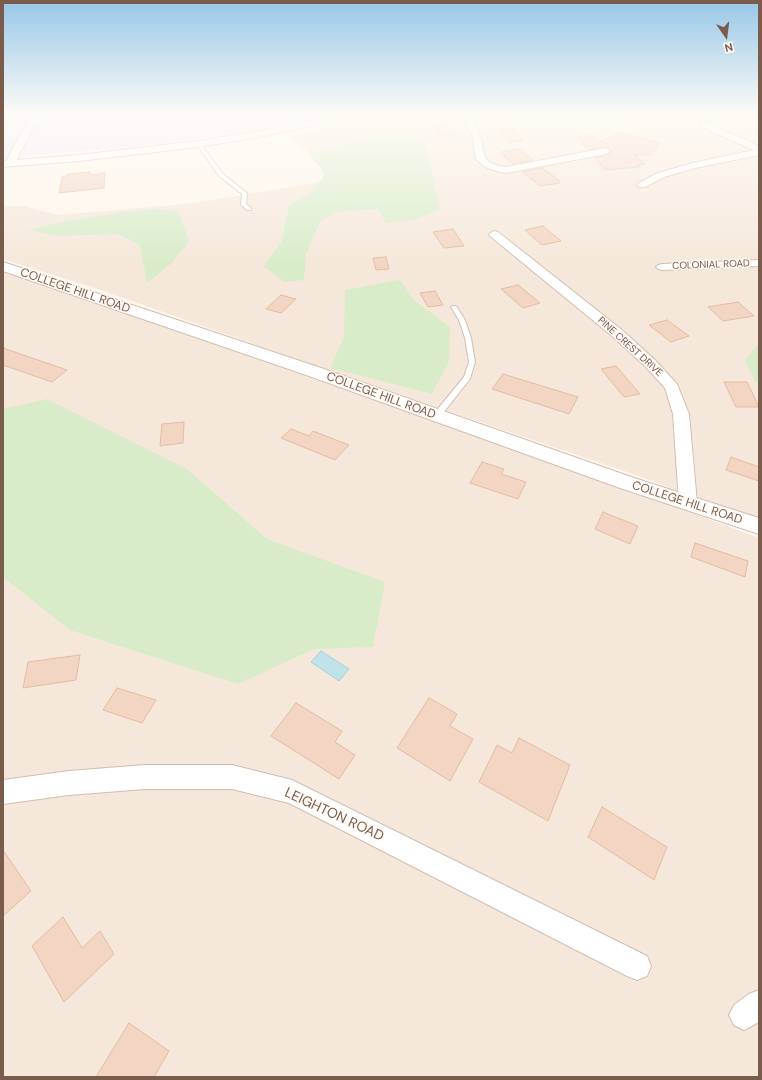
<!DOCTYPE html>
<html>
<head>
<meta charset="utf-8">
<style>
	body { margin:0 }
	#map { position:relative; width:762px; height:1080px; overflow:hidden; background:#fdf6ec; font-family:"DM Sans",sans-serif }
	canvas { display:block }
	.frame { position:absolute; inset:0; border:4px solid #7a5c4d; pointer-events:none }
	.north { position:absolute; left:706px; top:16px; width:40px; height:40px; -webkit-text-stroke:3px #fffaf3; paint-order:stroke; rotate:166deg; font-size:11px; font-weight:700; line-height:16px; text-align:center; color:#7a5c4d }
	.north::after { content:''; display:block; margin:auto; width:14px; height:18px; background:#7a5c4d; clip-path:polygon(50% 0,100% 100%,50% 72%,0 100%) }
</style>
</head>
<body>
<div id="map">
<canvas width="762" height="1080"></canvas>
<div class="frame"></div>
<div class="north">N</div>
</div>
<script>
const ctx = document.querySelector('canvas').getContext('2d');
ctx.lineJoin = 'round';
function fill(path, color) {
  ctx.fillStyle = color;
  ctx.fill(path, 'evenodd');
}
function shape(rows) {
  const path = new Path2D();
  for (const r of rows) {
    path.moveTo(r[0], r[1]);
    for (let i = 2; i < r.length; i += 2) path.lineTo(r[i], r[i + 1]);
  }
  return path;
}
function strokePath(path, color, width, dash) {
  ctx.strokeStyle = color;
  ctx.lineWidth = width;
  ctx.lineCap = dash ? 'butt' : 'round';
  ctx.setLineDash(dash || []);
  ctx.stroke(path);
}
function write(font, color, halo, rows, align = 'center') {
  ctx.font = font + ' "DM Sans",sans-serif';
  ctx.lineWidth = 3;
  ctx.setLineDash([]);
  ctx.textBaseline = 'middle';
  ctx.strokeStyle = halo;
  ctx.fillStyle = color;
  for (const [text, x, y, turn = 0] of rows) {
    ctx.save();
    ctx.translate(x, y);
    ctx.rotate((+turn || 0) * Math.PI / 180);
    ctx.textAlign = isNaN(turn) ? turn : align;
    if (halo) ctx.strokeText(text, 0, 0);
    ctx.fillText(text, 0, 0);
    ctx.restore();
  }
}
fill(shape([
	[380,114,759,114,759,521,633,474,324,369,101,290,3,259,3,206,23,206,60,215,194,203,328,181,338,173,288,137],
	[3,270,641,494,759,538,759,1077,3,1077]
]), '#f5e8da');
fill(shape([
	[3,114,331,114,242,132,141,146,3,158]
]), '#f3e8fa');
fill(shape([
	[518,114,641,114,626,116,599,124,568,126,524,119],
	[373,137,407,137,425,144,440,209,413,220,386,223,378,209,334,212,320,222,306,254,304,280,284,282,264,266,282,241,289,206,312,192,325,174,309,154],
	[157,209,178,211,189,241,172,263,147,283,140,245,118,234,58,236,29,230,67,221,122,212],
	[400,280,415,301,450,327,449,361,432,394,330,368,344,337,345,290],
	[759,343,759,383,755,381,745,361],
	[47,399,187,469,267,539,385,582,373,647,314,649,238,684,70,630,3,577,3,409]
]), '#d8ecc9');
const water = shape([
	[321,651,349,669,339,681,311,662,321,651]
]);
fill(water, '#bfe3e8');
strokePath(water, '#a5d3da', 1);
const building = shape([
	[446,123,457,134,438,136,435,124,446,123],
	[514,129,523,141,509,142,498,130,514,129],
	[619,132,660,143,651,155,635,155,645,164,637,165,640,167,605,170,595,158,607,155,611,152,611,150,606,147,588,150,577,136,594,136,600,142,619,132],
	[519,149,533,160,513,164,503,156,506,156,501,152,519,149],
	[542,168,559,180,557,180,560,183,540,186,522,172,542,168],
	[90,172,90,175,105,173,104,188,59,193,62,177,67,176,68,174,90,172],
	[543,226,561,241,542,245,525,230,543,226],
	[453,229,464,246,444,248,433,232,453,229],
	[386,257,389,269,376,270,373,258,386,257],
	[518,285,523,289,540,303,523,308,501,289,518,285],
	[435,291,443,305,428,307,420,293,435,291],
	[281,295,296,299,281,313,266,309,281,295],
	[738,302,754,316,723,321,708,307,738,302],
	[667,320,689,336,671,342,649,325,667,320],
	[3,348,67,370,52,382,3,365,3,348],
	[616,366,640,394,624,397,601,369,616,366],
	[503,374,578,397,569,414,492,389,503,374],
	[724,382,747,382,759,407,736,407,724,382],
	[184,422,183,443,160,446,162,424,184,422],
	[291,429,309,436,313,431,349,445,335,460,281,438,291,429],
	[731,457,759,467,759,481,726,470,731,457],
	[482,462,504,469,501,474,526,482,518,499,470,483,482,462],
	[603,512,638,526,630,544,595,529,603,512],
	[695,543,748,561,745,577,691,557,695,543],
	[80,655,76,680,23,688,28,662,80,655],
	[117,688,156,700,142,723,103,710,117,688],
	[429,698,457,714,450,726,473,739,450,781,397,748,429,698],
	[296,703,342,731,335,742,355,755,339,779,271,736,296,703],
	[519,738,570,765,548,821,479,782,497,745,512,753,519,738],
	[602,807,667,847,654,880,588,837,602,807],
	[3,850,31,891,3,916,3,850],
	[63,917,82,948,100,931,114,954,64,1002,32,946,63,917],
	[129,1023,169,1051,154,1077,96,1077,129,1023]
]);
fill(building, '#f3d5c3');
strokePath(building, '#e6bba3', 1);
const service = shape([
	[118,114,136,114,31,126,29,125,118,114],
	[196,143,200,143,223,174,247,193,246,204,251,208,251,210,247,210,241,205,242,194,219,176,196,143],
	[452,306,456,306,465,320,471,338,475,362,470,379,439,418,436,418,432,416,464,377,469,362,465,338,459,320,451,307,452,306]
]);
const minor = shape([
	[32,114,40,114,15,163,13,165,7,165,5,163,32,114],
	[462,114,470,114,480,135,485,158,491,163,498,166,506,167,606,148,610,151,606,154,506,173,496,171,485,167,476,159,472,135,462,114],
	[701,123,707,123,759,146,759,155,695,168,664,177,645,187,639,187,637,185,639,183,658,173,693,163,754,150,701,127,700,125,701,123],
	[494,231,498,232,622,330,655,360,677,384,689,414,697,503,694,507,688,509,682,507,679,503,673,414,665,388,645,366,612,336,490,236,489,234,494,231],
	[759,260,759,266,662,270,658,269,656,267,658,265,662,264,759,260],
	[145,765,232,765,292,780,647,956,651,966,647,976,637,980,627,976,289,803,232,789,145,789,69,795,3,804,3,780,69,771,145,765],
	[759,990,759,1022,744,1030,734,1025,729,1015,734,1005,749,994,759,990]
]);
const tertiary = shape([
	[3,262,321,368,634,478,759,518,759,534,620,488,309,376,3,271,3,262]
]);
const secondary = shape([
	[338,114,360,114,355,117,254,138,198,147,79,161,3,167,3,161,79,155,198,141,254,132,338,114]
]);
strokePath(service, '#d1beb0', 2);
strokePath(minor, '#d1beb0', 2);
strokePath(tertiary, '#d1beb0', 2);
strokePath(secondary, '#d6c0b0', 2);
fill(service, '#fff');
fill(minor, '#fff');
fill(tertiary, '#fff');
fill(secondary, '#fff');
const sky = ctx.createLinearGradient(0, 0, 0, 266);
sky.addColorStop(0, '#97c7e8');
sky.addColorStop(0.43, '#fefbf6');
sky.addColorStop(1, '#fefbf600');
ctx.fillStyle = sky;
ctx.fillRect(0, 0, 762, 266);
write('10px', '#7a5c4d', '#fffaf3', [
	["COLONIAL ROAD",711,265,-2],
	["PINE CREST DRIVE",630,347,42]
]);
write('12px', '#7a5c4d', '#fffaf3', [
	["COLLEGE HILL ROAD",75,291,19],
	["COLLEGE HILL ROAD",381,396,20],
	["COLLEGE HILL ROAD",687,503,18]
]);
write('14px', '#7a5c4d', '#fffaf3', [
	["LEIGHTON ROAD",334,815,25]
]);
</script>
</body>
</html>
